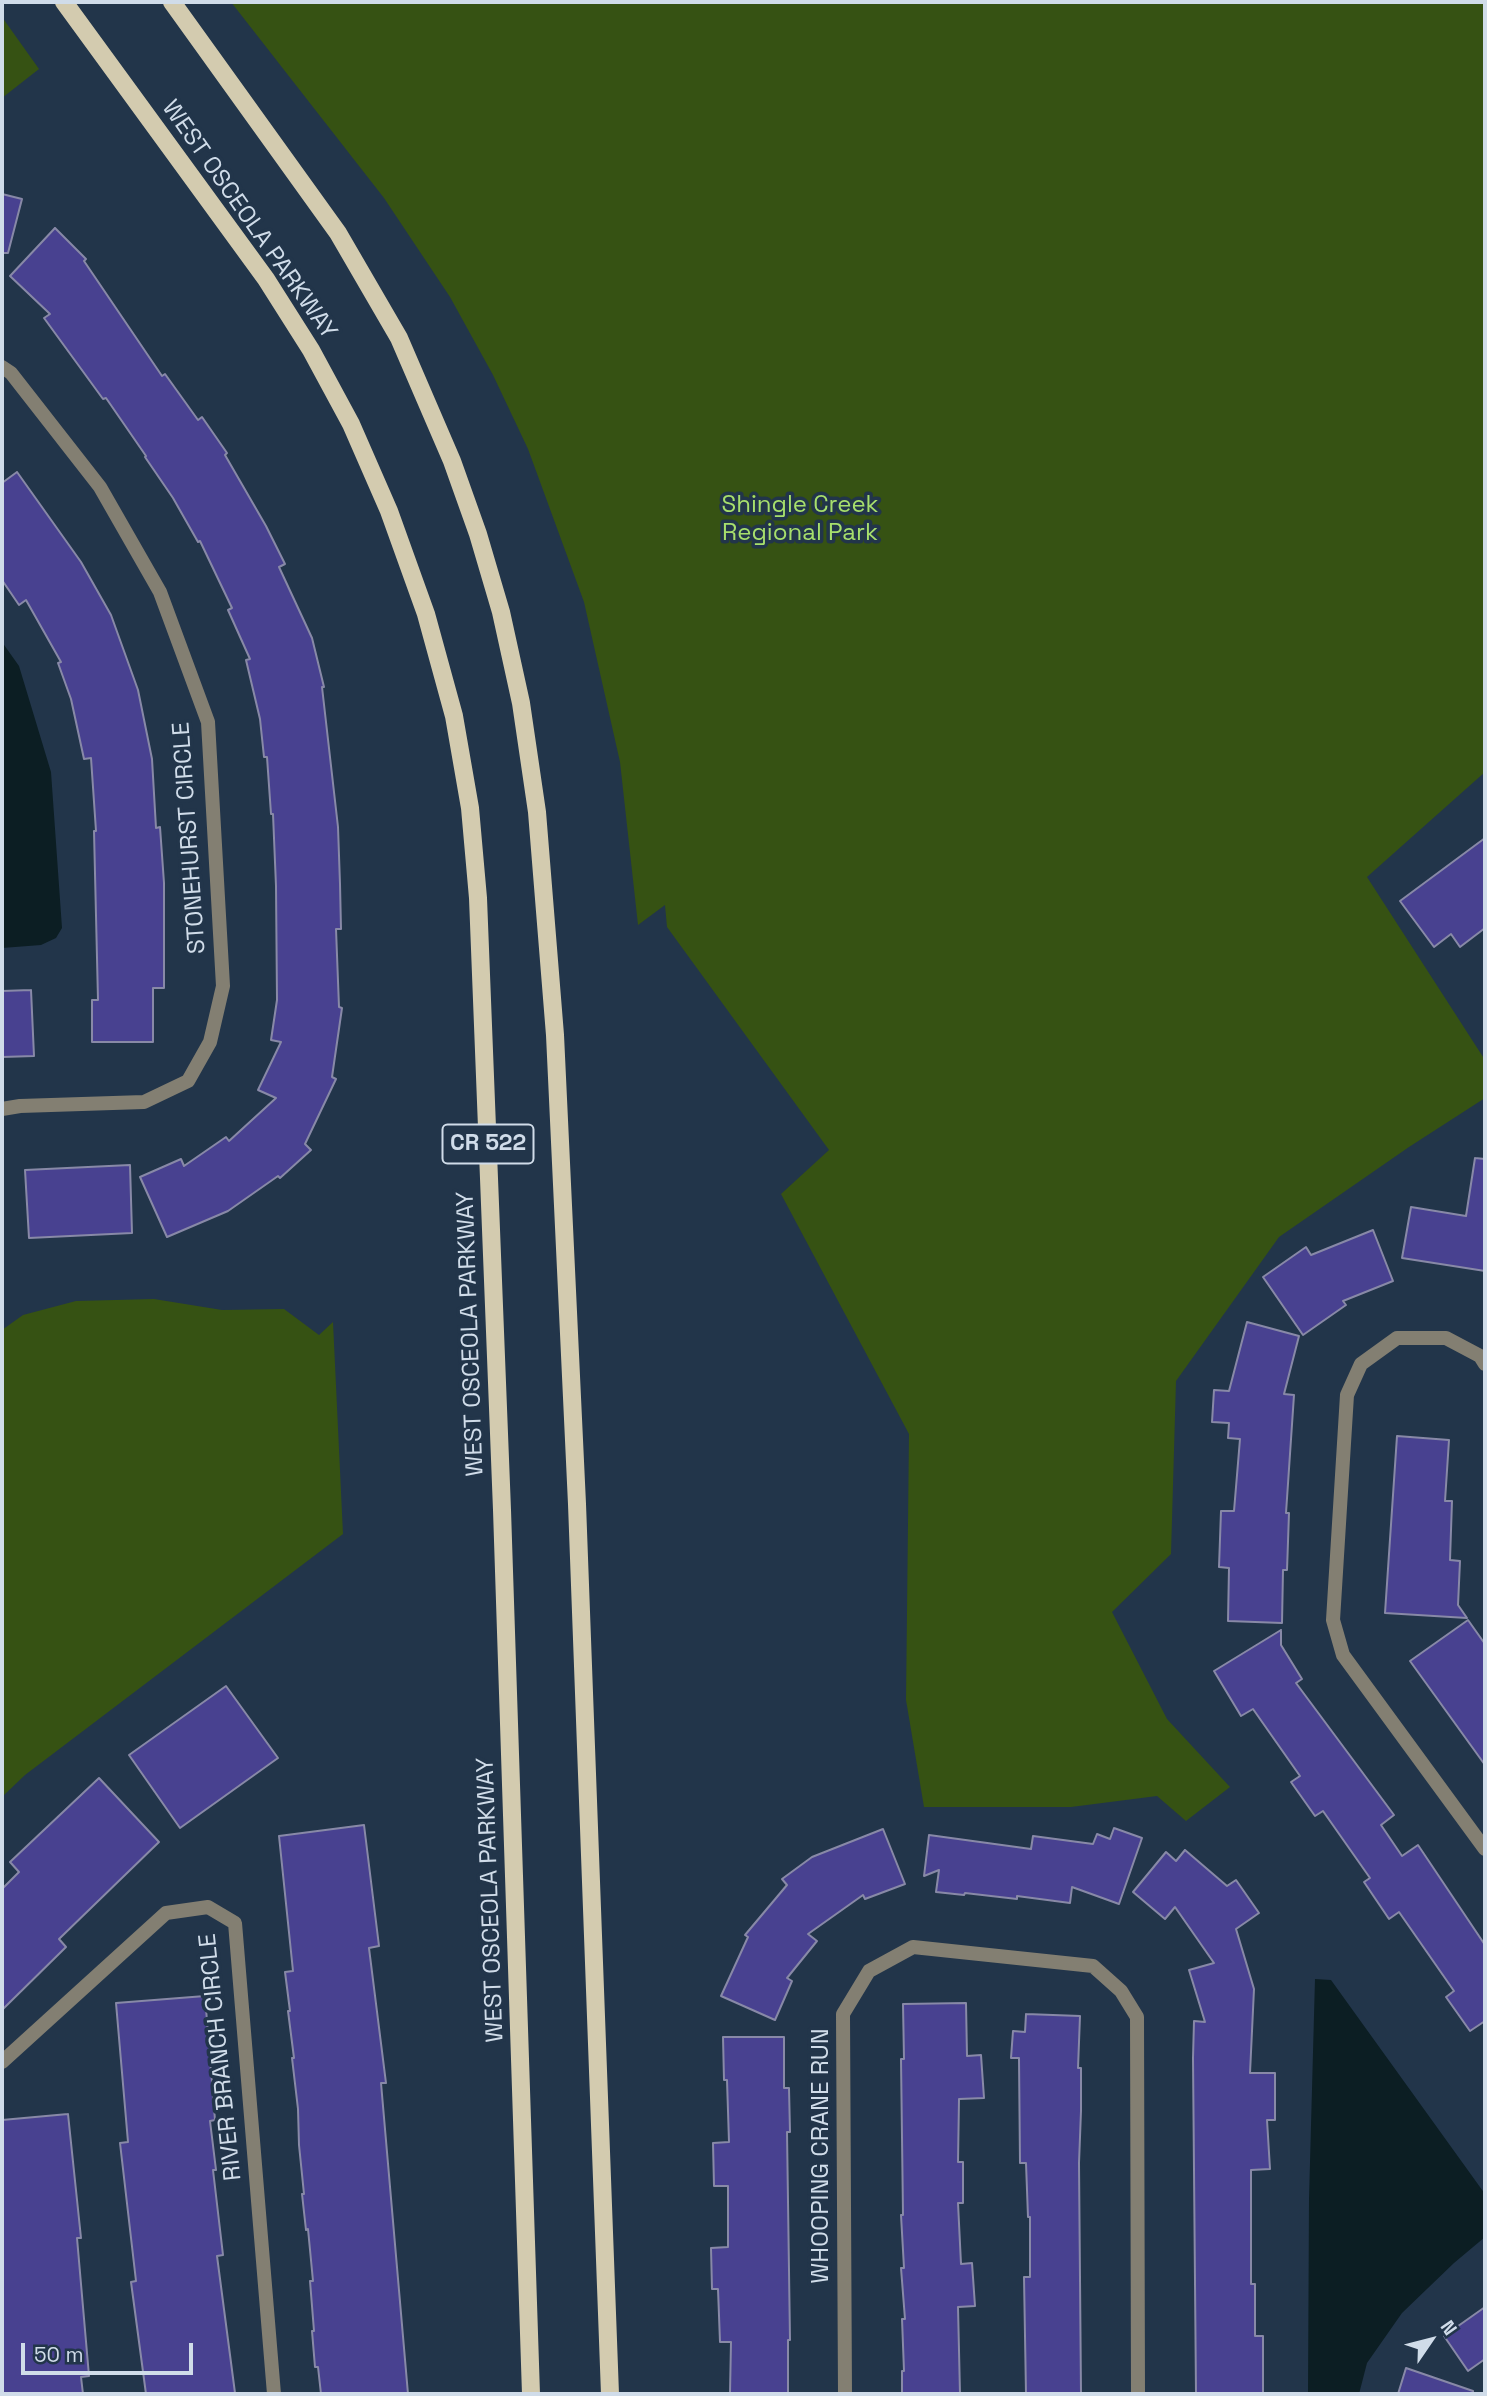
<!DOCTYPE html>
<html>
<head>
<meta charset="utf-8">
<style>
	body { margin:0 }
	#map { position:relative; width:1487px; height:2396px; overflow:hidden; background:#22354a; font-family:"Space Grotesk",sans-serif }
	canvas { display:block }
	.frame { position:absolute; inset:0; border:4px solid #d0dce9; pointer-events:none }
	.north { position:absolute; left:1396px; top:2305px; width:70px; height:70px; -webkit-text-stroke:5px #22354a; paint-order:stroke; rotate:55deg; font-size:19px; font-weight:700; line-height:28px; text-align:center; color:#d0dce9 }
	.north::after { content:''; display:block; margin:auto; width:24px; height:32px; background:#d0dce9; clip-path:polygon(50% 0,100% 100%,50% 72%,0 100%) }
	.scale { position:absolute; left:21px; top:2343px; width:172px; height:32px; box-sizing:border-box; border:4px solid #d0dce9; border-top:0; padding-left:9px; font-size:21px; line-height:24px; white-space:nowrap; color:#d0dce9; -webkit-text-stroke:5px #22354a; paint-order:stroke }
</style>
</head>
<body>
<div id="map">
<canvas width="1487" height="2396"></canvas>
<div class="frame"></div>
<div class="north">N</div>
<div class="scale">50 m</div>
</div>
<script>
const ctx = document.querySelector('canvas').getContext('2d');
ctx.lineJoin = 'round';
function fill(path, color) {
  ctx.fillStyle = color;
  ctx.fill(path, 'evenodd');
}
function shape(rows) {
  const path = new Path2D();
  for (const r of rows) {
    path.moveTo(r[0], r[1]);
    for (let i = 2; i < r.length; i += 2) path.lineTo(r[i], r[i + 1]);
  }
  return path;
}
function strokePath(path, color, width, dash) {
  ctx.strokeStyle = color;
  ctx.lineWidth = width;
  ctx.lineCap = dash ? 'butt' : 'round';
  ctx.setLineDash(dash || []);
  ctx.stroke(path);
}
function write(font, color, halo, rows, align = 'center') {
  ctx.font = font + ' "Space Grotesk",sans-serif';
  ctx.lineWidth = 7;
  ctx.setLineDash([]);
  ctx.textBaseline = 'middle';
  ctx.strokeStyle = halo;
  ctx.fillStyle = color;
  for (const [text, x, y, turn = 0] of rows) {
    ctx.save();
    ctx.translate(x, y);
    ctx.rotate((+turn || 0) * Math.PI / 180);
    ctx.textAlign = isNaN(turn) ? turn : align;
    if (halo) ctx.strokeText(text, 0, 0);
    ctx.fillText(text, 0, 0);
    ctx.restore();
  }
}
fill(shape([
	[231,2,1485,2,1485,772,1367,877,1485,1060,1485,1098,1409,1147,1279,1237,1176,1381,1171,1554,1112,1612,1167,1719,1230,1787,1186,1821,1157,1796,1071,1807,924,1807,906,1700,909,1434,781,1194,829,1150,667,927,665,905,638,925,620,762,584,602,528,449,493,375,450,297,384,198],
	[2,17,39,69,2,98],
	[154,1299,222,1310,284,1309,319,1335,333,1322,343,1534,25,1775,2,1797,2,1330,23,1315,76,1301]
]), '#365213');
fill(shape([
	[2,642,19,666,51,772,62,928,56,938,41,945,2,948],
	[1315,1979,1331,1980,1485,2194,1485,2237,1454,2263,1402,2313,1367,2363,1359,2394,1308,2394,1309,2199]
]), '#0c1e23');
const building = shape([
	[2,194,22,199,8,253,2,253,2,194],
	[55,228,86,259,84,261,162,376,165,374,198,420,202,417,227,453,225,455,266,526,285,564,279,567,312,638,324,687,322,687,338,827,340,884,341,929,336,929,339,1007,342,1008,332,1077,336,1079,305,1144,311,1150,280,1178,278,1176,228,1211,167,1237,140,1177,181,1159,184,1166,226,1137,229,1141,276,1098,258,1090,281,1042,271,1040,277,1000,276,886,273,814,271,814,267,757,264,757,260,719,246,660,250,659,228,610,232,608,200,541,198,542,173,498,145,457,146,456,106,398,103,399,44,318,50,314,10,276,55,228],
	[17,472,81,562,111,615,138,690,152,759,156,828,160,827,164,883,164,988,153,988,153,1042,92,1042,92,1000,98,1000,94,831,96,831,91,758,84,759,71,699,58,663,61,662,26,600,19,605,2,580,2,483,17,472],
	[1485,838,1485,928,1460,947,1451,934,1434,947,1400,901,1485,838],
	[31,990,34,1056,2,1057,2,991,31,990],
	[1475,1158,1485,1159,1485,1271,1402,1258,1411,1207,1466,1216,1475,1158],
	[130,1165,132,1233,29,1238,25,1170,130,1165],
	[1373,1230,1393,1281,1343,1301,1346,1305,1303,1335,1263,1277,1306,1247,1311,1255,1373,1230],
	[1247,1322,1299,1336,1284,1394,1294,1395,1286,1513,1289,1513,1287,1570,1283,1570,1282,1623,1228,1621,1229,1568,1219,1567,1221,1511,1234,1511,1240,1439,1228,1438,1229,1423,1212,1422,1214,1390,1229,1391,1247,1322],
	[1397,1436,1449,1440,1445,1501,1452,1501,1450,1560,1460,1561,1458,1605,1467,1618,1385,1613,1397,1436],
	[1468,1620,1485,1644,1485,1765,1410,1661,1468,1620],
	[1281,1630,1281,1645,1302,1679,1296,1683,1394,1815,1381,1825,1402,1856,1418,1845,1485,1945,1485,2021,1470,2031,1446,1997,1454,1991,1399,1912,1389,1919,1364,1882,1370,1878,1323,1811,1315,1816,1291,1782,1300,1776,1253,1709,1241,1716,1214,1671,1281,1630],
	[226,1686,278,1758,180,1828,129,1755,226,1686],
	[99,1778,159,1842,59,1939,66,1947,2,2010,2,1889,19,1872,10,1862,99,1778],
	[364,1825,379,1946,369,1948,386,2083,381,2083,408,2394,321,2394,318,2367,315,2367,312,2331,314,2331,310,2281,313,2281,308,2229,306,2230,302,2194,304,2194,299,2145,298,2109,292,2058,294,2058,288,2011,290,2011,285,1972,293,1971,279,1836,364,1825],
	[1114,1828,1142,1838,1119,1904,1072,1887,1070,1903,1017,1896,1017,1899,965,1893,964,1895,936,1892,939,1870,924,1876,929,1835,1031,1849,1033,1836,1093,1844,1097,1834,1110,1839,1114,1828],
	[883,1829,905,1884,865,1899,863,1895,808,1934,817,1941,787,1978,792,1981,775,2020,721,1996,748,1937,745,1935,787,1885,782,1879,812,1857,883,1829],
	[1185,1850,1227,1886,1236,1880,1259,1913,1236,1929,1254,1989,1250,2073,1275,2073,1275,2120,1267,2120,1270,2169,1251,2170,1251,2284,1255,2284,1255,2336,1263,2336,1263,2394,1196,2394,1193,2058,1194,2021,1205,2022,1189,1970,1214,1963,1175,1907,1165,1919,1133,1892,1166,1852,1176,1861,1185,1850],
	[205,1996,215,2120,210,2121,216,2170,213,2170,223,2255,217,2256,235,2393,146,2394,131,2282,136,2281,120,2143,128,2142,116,2003,205,1996],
	[966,2003,967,2056,981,2055,984,2098,959,2099,958,2162,963,2162,963,2203,958,2203,961,2264,972,2263,975,2306,958,2307,960,2394,902,2394,902,2371,904,2371,902,2319,905,2319,901,2268,904,2268,901,2215,903,2215,901,2059,904,2059,903,2004,966,2003],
	[1026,2014,1080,2016,1078,2068,1081,2068,1081,2111,1079,2163,1081,2394,1026,2394,1024,2277,1030,2277,1030,2217,1028,2217,1026,2163,1020,2163,1019,2058,1011,2058,1013,2031,1025,2032,1026,2014],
	[723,2037,784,2037,784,2088,789,2088,790,2132,787,2132,790,2340,788,2340,788,2393,730,2393,731,2342,720,2342,718,2289,712,2289,711,2248,728,2247,728,2186,714,2186,713,2143,729,2142,727,2080,724,2080,723,2037],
	[68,2114,81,2238,77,2238,89,2376,81,2377,83,2394,2,2394,2,2120,68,2114],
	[1485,2307,1485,2359,1468,2371,1444,2336,1485,2307],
	[1406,2368,1473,2391,1473,2394,1398,2394,1406,2368]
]);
fill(building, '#484190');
strokePath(building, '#8889a7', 2);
strokePath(shape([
	[2,367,11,373,100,487,160,592,208,722,223,986,210,1042,188,1081,144,1102,20,1106,2,1109],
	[1485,1364,1480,1356,1446,1338,1397,1338,1361,1364,1347,1395,1333,1620,1343,1655,1485,1849],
	[2,2062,166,1913,208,1907,235,1923,274,2394],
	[845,2394,843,2014,869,1971,913,1947,1093,1966,1121,1991,1137,2017,1138,2394]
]), '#837f72', 14);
strokePath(shape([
	[64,2,266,279,311,350,351,424,389,511,426,614,454,716,470,808,478,898,502,1510,531,2394],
	[172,2,338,233,399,338,452,461,478,534,501,612,521,703,537,812,555,1035,577,1504,610,2394]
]), '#d3cbaf', 18);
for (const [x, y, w] of [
	[488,1144,91]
]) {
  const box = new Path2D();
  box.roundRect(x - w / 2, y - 19.5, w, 39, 5);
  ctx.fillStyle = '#22354a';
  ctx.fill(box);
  strokePath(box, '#d0dce9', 2);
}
write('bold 23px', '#d0dce9', null, [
	["CR 522",488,1144]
]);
write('24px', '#d0dce9', '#22354a', [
	["WEST OSCEOLA PARKWAY",249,220,55],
	["STONEHURST CIRCLE",190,838,-94],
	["WEST OSCEOLA PARKWAY",471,1334,-92],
	["WEST OSCEOLA PARKWAY",491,1900,-92],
	["RIVER BRANCH CIRCLE",221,2057,-96],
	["WHOOPING CRANE RUN",821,2156,-90]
]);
write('24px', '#a7df6c', '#22354a', [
	["Shingle Creek",800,505],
	["Regional Park",800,533]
]);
</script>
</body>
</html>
